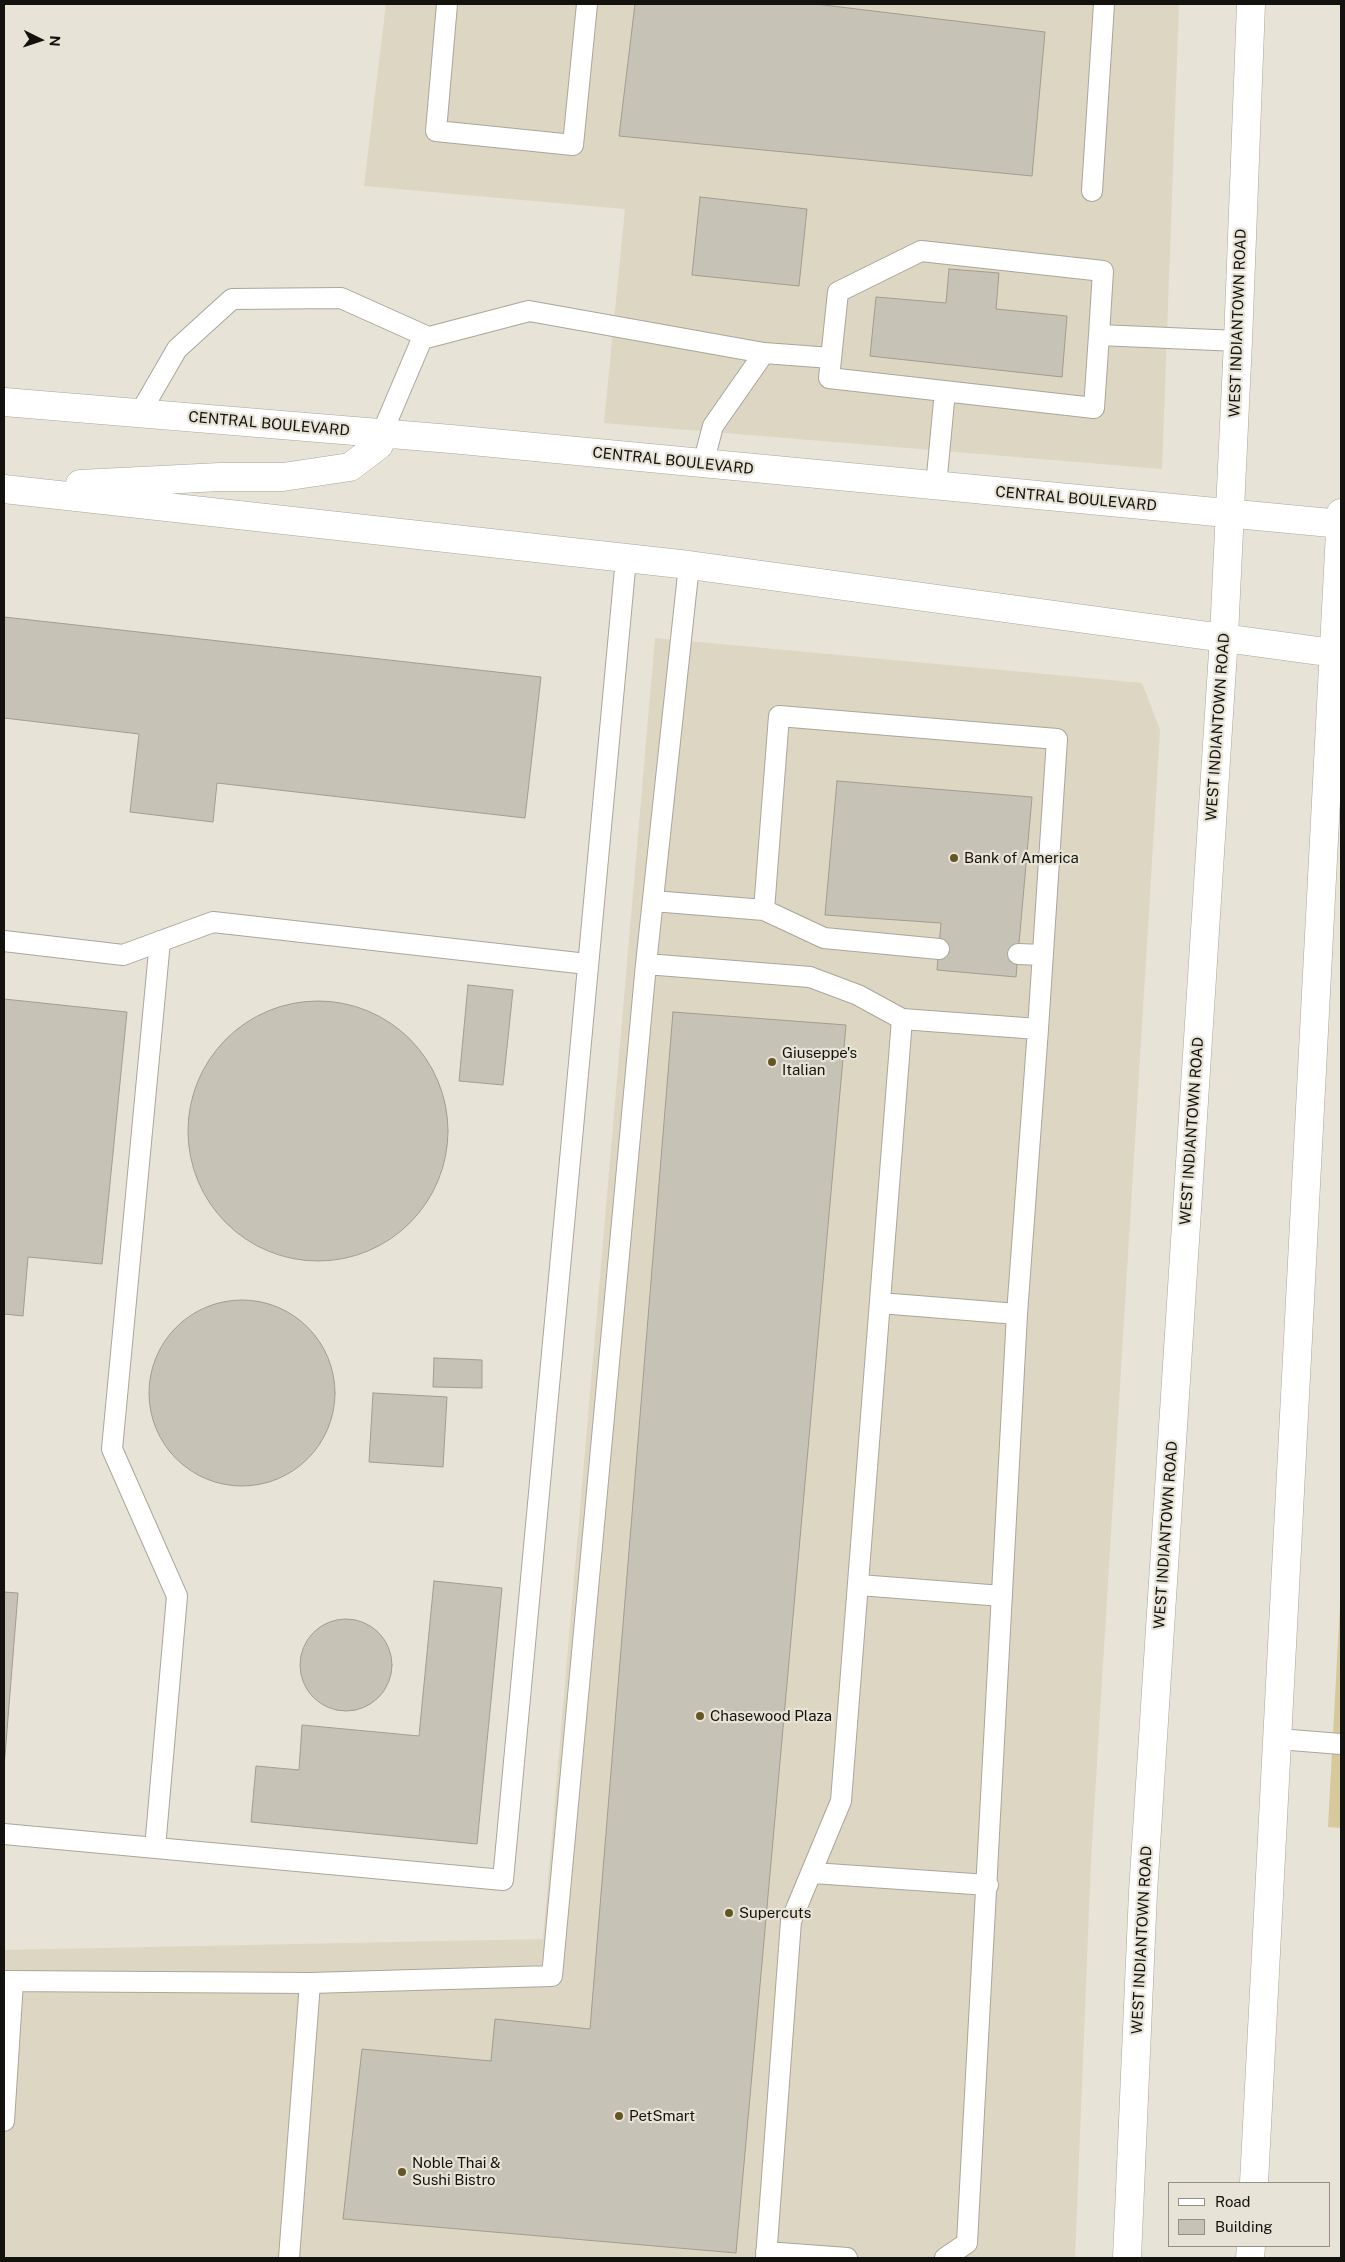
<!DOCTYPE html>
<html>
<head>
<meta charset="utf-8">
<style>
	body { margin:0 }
	#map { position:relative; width:1345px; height:2262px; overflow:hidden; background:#e7e3d6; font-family:"Public Sans",sans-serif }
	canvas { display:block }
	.frame { position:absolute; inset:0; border:5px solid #14120e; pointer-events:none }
	.legend { position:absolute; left:1168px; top:2182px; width:162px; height:65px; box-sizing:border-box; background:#e7e3d6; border:1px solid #938f86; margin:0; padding:6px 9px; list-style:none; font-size:15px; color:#14120e }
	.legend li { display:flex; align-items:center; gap:10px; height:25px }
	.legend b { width:25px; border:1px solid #938f86 }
	.north { position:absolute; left:15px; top:15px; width:50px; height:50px; -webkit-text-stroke:4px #e7e3d6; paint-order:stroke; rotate:94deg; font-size:14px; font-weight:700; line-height:20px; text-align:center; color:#14120e }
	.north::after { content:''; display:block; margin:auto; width:18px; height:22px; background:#14120e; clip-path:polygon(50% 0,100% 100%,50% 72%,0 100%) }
</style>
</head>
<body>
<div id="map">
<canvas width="1345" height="2262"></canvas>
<div class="frame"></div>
<ul class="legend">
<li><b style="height:6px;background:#fff"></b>Road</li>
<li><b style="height:14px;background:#c6c2b5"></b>Building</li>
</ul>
<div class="north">N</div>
</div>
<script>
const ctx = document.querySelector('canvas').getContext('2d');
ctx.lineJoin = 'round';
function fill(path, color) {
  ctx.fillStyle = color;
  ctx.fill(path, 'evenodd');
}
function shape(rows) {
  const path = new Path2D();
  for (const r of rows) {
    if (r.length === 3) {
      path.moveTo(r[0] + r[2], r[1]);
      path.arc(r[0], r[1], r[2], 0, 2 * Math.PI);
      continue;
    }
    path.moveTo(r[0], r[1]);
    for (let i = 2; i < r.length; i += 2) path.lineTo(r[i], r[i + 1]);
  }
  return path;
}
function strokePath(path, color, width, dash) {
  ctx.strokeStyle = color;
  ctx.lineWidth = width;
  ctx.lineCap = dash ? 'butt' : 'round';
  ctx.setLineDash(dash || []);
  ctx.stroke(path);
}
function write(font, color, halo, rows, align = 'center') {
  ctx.font = font + ' "Public Sans",sans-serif';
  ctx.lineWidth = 4.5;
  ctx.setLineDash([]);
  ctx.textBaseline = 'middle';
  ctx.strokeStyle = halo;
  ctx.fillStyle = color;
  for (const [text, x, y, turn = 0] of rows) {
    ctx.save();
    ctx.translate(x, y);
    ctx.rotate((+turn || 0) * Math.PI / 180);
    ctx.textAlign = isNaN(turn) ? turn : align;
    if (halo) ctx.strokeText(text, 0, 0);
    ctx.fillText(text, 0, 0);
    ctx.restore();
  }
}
fill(shape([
	[386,4,1179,4,1162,469,604,423,625,209,364,186],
	[655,638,1142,683,1160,730,1091,1860,1075,2258,4,2258,4,1950,543,1939]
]), '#dcd6c2');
fill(shape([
	[1341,1585,1341,1828,1328,1827]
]), '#d8c99d');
const building = shape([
	[635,4,816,4,1045,32,1032,176,619,136,635,4],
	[700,197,807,209,799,286,692,275,700,197],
	[949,269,999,273,996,309,1067,316,1062,377,870,356,876,297,946,303,949,269],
	[4,617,541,677,525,818,217,783,213,822,130,812,139,734,4,718,4,617],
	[837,781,1032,797,1016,977,937,970,941,923,825,915,837,781],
	[468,985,513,990,503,1085,459,1081,468,985],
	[4,999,127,1012,102,1264,28,1257,23,1316,4,1314,4,999],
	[318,1131,130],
	[673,1012,846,1025,736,2253,343,2219,362,2049,491,2061,495,2019,590,2029,673,1012],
	[242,1393,93],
	[434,1358,482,1360,482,1388,433,1387,434,1358],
	[373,1393,447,1397,443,1467,369,1462,373,1393],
	[434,1581,502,1588,477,1844,251,1822,256,1766,299,1770,302,1725,419,1736,434,1581],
	[4,1592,18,1593,4,1768,4,1592],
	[346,1665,46]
]);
fill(building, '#c6c2b5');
strokePath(building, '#a19d91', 1);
const lane = shape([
	[447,4,436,131,573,145,587,4],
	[1092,191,1104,4],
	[1099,335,1103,271,921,251,838,292,829,378,1094,408,1099,335,1238,341],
	[140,413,177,349,232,299,341,298,428,337],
	[382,433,422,339,529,311,764,353],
	[703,464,713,426,764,353,831,358],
	[936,486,945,391],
	[653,901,764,910,779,716,1057,739,1038,1029],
	[764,910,824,938,939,949],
	[4,941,123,955,213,922,587,964],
	[1018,954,1042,955],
	[646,964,810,977,858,995,902,1019,841,1801,791,1921,766,2258],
	[902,1019,1038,1029,1017,1314,967,2243,945,2258],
	[880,1303,1017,1314],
	[859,1585,1002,1596],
	[1278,1739,1341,1744],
	[4,1834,503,1880,626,558],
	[155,1848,177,1596,112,1449,160,941],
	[813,1873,988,1885],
	[4,1981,310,1983],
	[4,2121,13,1982],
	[766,2252,847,2258],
	[289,2258,310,1983,552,1976,646,964,689,565]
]);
const secondary = shape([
	[4,402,451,439,1341,524],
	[80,484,220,477,283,477,350,467,379,445,382,433],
	[4,489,689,565,1341,654]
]);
const primary = shape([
	[1254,2183,1341,513],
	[1127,2258,1143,1892,1224,636,1238,341,1251,4],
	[1250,2258,1251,2246]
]);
strokePath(lane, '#aaa69a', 22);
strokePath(secondary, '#aaa69a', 29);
strokePath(primary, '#aaa69a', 29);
strokePath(lane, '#fff', 20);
strokePath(secondary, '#fff', 28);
strokePath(primary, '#fff', 28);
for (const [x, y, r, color] of [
	[954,858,5,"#655522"],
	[772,1062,5,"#655522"],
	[700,1716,5,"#655522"],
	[729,1913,5,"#655522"],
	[619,2116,5,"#655522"],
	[402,2172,5,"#655522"]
]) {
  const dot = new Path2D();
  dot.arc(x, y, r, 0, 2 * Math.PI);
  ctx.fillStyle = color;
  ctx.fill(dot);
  strokePath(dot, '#e7e3d6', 2);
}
write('15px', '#14120e', '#e7e3d6', [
	["WEST INDIANTOWN ROAD",1238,323,-88],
	["CENTRAL BOULEVARD",269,424,5],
	["CENTRAL BOULEVARD",673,461,6],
	["CENTRAL BOULEVARD",1076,499,5],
	["WEST INDIANTOWN ROAD",1218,727,-86],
	["WEST INDIANTOWN ROAD",1192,1131,-86],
	["WEST INDIANTOWN ROAD",1166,1535,-86],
	["WEST INDIANTOWN ROAD",1142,1940,-87]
]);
write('15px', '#14120e', '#e7e3d6', [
	["Bank of America",964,858],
	["Giuseppe's",782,1053],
	["Italian",782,1070],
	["Chasewood Plaza",710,1716],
	["Supercuts",739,1913],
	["PetSmart",629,2116],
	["Noble Thai &",412,2163],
	["Sushi Bistro",412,2180]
], 'left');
</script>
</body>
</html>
